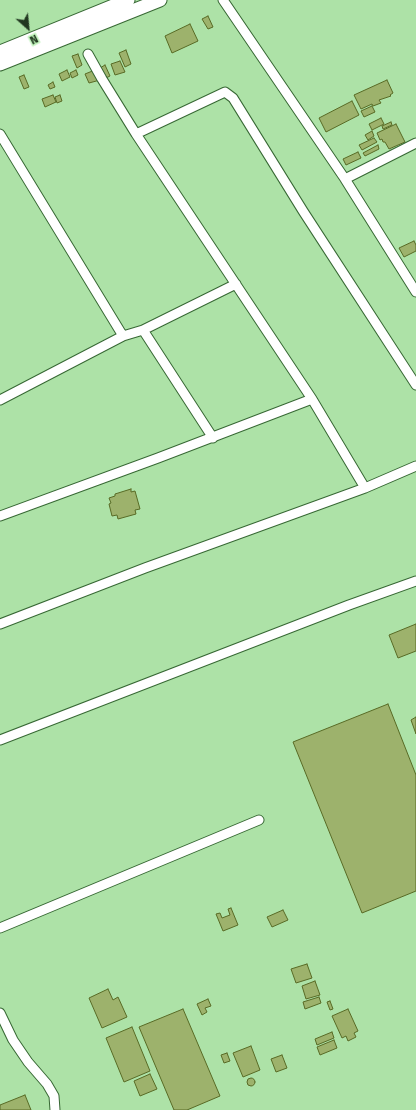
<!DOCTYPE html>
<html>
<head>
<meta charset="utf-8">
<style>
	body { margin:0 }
	#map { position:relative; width:416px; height:1110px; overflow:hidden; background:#ade2a7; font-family:"Fira Sans",sans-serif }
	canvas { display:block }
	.north { position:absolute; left:8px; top:8px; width:40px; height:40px; -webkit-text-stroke:3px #b9efb4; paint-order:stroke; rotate:153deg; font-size:11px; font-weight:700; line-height:16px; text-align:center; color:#213720 }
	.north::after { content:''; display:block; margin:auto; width:14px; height:18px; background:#213720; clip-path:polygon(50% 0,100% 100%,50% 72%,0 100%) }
</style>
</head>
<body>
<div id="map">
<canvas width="416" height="1110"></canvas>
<div class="north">N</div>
</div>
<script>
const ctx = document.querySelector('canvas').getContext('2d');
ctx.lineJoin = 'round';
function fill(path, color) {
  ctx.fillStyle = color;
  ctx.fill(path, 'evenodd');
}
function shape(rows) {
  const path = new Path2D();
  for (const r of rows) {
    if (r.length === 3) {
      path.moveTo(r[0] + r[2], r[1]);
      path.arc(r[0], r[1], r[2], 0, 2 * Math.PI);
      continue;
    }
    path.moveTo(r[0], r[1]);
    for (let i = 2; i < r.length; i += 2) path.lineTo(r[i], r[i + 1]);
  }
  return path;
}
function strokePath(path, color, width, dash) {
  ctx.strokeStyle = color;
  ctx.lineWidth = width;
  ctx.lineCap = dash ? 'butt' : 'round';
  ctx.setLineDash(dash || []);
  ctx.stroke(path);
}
const building = shape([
	[208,16,213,27,208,29,202,19,208,16],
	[190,24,198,41,172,53,165,36,190,24],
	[126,50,131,64,125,67,119,53,126,50],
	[78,54,82,65,77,68,72,56,78,54],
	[120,61,125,72,115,75,111,64,120,61],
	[105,65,110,76,104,79,100,68,105,65],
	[67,70,70,77,62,81,59,74,67,70],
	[76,70,78,75,72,78,70,73,76,70],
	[95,70,100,80,89,83,85,74,95,70],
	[24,75,29,87,24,89,19,77,24,75],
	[387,80,393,93,390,95,391,96,379,100,381,103,373,106,372,104,361,109,354,95,387,80],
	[53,82,55,87,50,89,48,85,53,82],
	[53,95,56,102,45,107,42,99,53,95],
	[60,95,62,101,57,103,55,97,60,95],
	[352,101,359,115,326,132,319,118,352,101],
	[372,106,375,112,364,117,361,111,372,106],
	[381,118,384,124,372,130,369,124,381,118],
	[391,122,392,125,383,129,382,126,391,122],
	[396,124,405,142,389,149,385,142,383,142,382,139,380,140,377,133,396,124],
	[372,131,374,136,368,140,365,135,372,131],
	[374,138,377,142,362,150,359,145,374,138],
	[378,145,379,149,365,156,363,153,378,145],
	[358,152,361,158,346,165,343,159,358,152],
	[414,241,416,245,416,251,404,257,399,248,414,241],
	[131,489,131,492,135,491,140,509,135,510,136,514,118,519,117,515,112,516,109,504,111,503,109,498,115,496,115,494,131,489],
	[416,624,416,651,398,658,389,635,416,624],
	[388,704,416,775,416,891,362,913,293,742,388,704],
	[416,717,416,734,411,720,416,717],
	[231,908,238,925,223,931,216,914,220,913,222,918,230,915,228,909,231,908],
	[283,910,288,920,272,927,267,917,283,910],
	[307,964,312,978,296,983,291,969,307,964],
	[315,981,320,995,306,999,302,986,315,981],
	[108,989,113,1000,118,997,127,1017,102,1028,89,998,108,989],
	[319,997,321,1003,305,1009,303,1002,319,997],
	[208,999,211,1006,205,1008,207,1012,202,1015,197,1004,208,999],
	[330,1001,333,1009,330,1010,327,1002,330,1001],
	[183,1009,220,1096,187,1110,174,1110,139,1027,183,1009],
	[348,1009,358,1031,354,1033,356,1037,348,1041,346,1036,342,1038,332,1016,348,1009],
	[132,1027,150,1071,124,1082,106,1038,132,1027],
	[332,1032,334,1038,317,1045,315,1039,332,1032],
	[334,1040,337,1048,320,1055,317,1047,334,1040],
	[251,1046,260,1070,243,1077,233,1053,251,1046],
	[227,1053,230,1061,224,1063,221,1055,227,1053],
	[282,1055,287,1068,276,1072,271,1059,282,1055],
	[150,1074,157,1089,140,1096,134,1081,150,1074],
	[251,1082,4],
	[25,1095,31,1110,0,1110,0,1105,25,1095]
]);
fill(building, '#9db26c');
strokePath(building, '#586a25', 1);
const minor = shape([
	[223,0,345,179,416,292],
	[88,54,102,79,136,134],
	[0,134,123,336],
	[345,179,416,143],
	[143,330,236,284],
	[0,400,123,336,143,330,213,438],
	[365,488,416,466],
	[0,516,158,458,312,399],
	[0,624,145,568,365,488,312,399,136,134,225,92,233,98,303,211,416,385],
	[0,740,349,605,416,581],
	[0,928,259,820],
	[0,1013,13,1040,28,1062,47,1084,54,1096,55,1110]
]);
const secondary = shape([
	[0,52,128,0],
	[0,64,160,0]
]);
strokePath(minor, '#376834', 11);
strokePath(secondary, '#376834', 15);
strokePath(minor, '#fff', 9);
strokePath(secondary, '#fff', 13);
</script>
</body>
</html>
